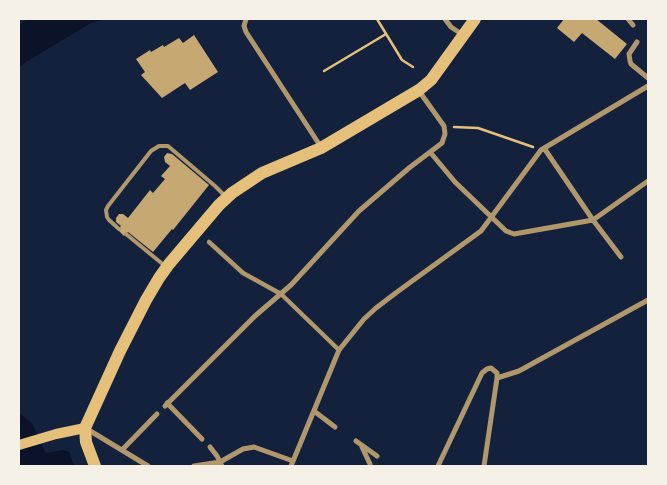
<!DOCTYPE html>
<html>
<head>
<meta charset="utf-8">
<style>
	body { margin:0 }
	#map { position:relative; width:667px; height:485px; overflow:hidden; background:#14213d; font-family:Commissioner,sans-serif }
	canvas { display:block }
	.frame { position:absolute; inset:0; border:20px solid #f6f1e7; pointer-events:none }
</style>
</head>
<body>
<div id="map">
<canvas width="667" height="485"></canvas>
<div class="frame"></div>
</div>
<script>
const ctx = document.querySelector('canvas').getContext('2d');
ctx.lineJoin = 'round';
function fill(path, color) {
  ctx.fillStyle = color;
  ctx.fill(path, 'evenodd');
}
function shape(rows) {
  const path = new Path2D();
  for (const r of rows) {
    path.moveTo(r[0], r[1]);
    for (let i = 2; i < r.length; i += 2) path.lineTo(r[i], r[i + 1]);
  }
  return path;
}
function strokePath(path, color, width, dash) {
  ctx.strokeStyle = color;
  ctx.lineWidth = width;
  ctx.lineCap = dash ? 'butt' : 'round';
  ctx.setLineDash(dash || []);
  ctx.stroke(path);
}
fill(shape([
	[27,19,105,19,91,23,26,62,19,68,19,25],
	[19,413,32,423,46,453,63,450,69,452,74,466,19,466]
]), '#0b132b');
fill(shape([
	[564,19,596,19,627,44,615,59,582,33,574,42,557,28],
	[194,35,218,72,190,90,185,83,162,98,141,75,145,72,136,59,150,50,151,52,163,45,164,47,179,38,183,43],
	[167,153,172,154,209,185,173,230,172,229,153,252,128,232,124,236,118,230,121,226,116,222,116,218,119,214,123,214,128,218,150,190,153,193,165,179,161,176,170,166,165,162,164,157]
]), '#c6a872');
strokePath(shape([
	[377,19,402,60,413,67],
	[324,71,386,34],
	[454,127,478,128,533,147]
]), '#e5c07b', 2.5);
strokePath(shape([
	[119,229,109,220,107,217,106,210,108,206,151,151,159,146,168,146,215,186,225,196],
	[126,234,165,266]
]), '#b1986c', 4);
strokePath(shape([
	[209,242,243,273,281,294,339,350]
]), '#b1986c', 4.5);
strokePath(shape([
	[246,19,244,26,246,32,321,147],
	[445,19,451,27,463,35],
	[628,19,633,25],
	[637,42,629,54,630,61,631,64,648,78],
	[544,148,593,220,621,257],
	[430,152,455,182,506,231,514,234,593,220,648,181],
	[167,403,202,439],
	[165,406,255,316,291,285,359,211,409,168,442,143,445,134,444,126,419,91],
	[314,411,335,427],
	[87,429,148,466],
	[356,441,377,456],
	[210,447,217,456,222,466],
	[362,447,370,464],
	[122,450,157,414],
	[194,466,220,462,243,449,254,447,293,461],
	[291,466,339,350,364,319,376,308,397,292,481,231,541,150,648,86],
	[438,466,482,373,487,369,491,368,497,373,497,378],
	[484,466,497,378,519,371,648,300]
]), '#b1986c', 5);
strokePath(shape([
	[19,445,56,434,85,428]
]), '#e5c07b', 10);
strokePath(shape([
	[95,466,86,442,85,428,120,351,146,300,159,278,169,264,219,205,232,193,262,173,321,148,419,90,431,80,475,19]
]), '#e5c07b', 12);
</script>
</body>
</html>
